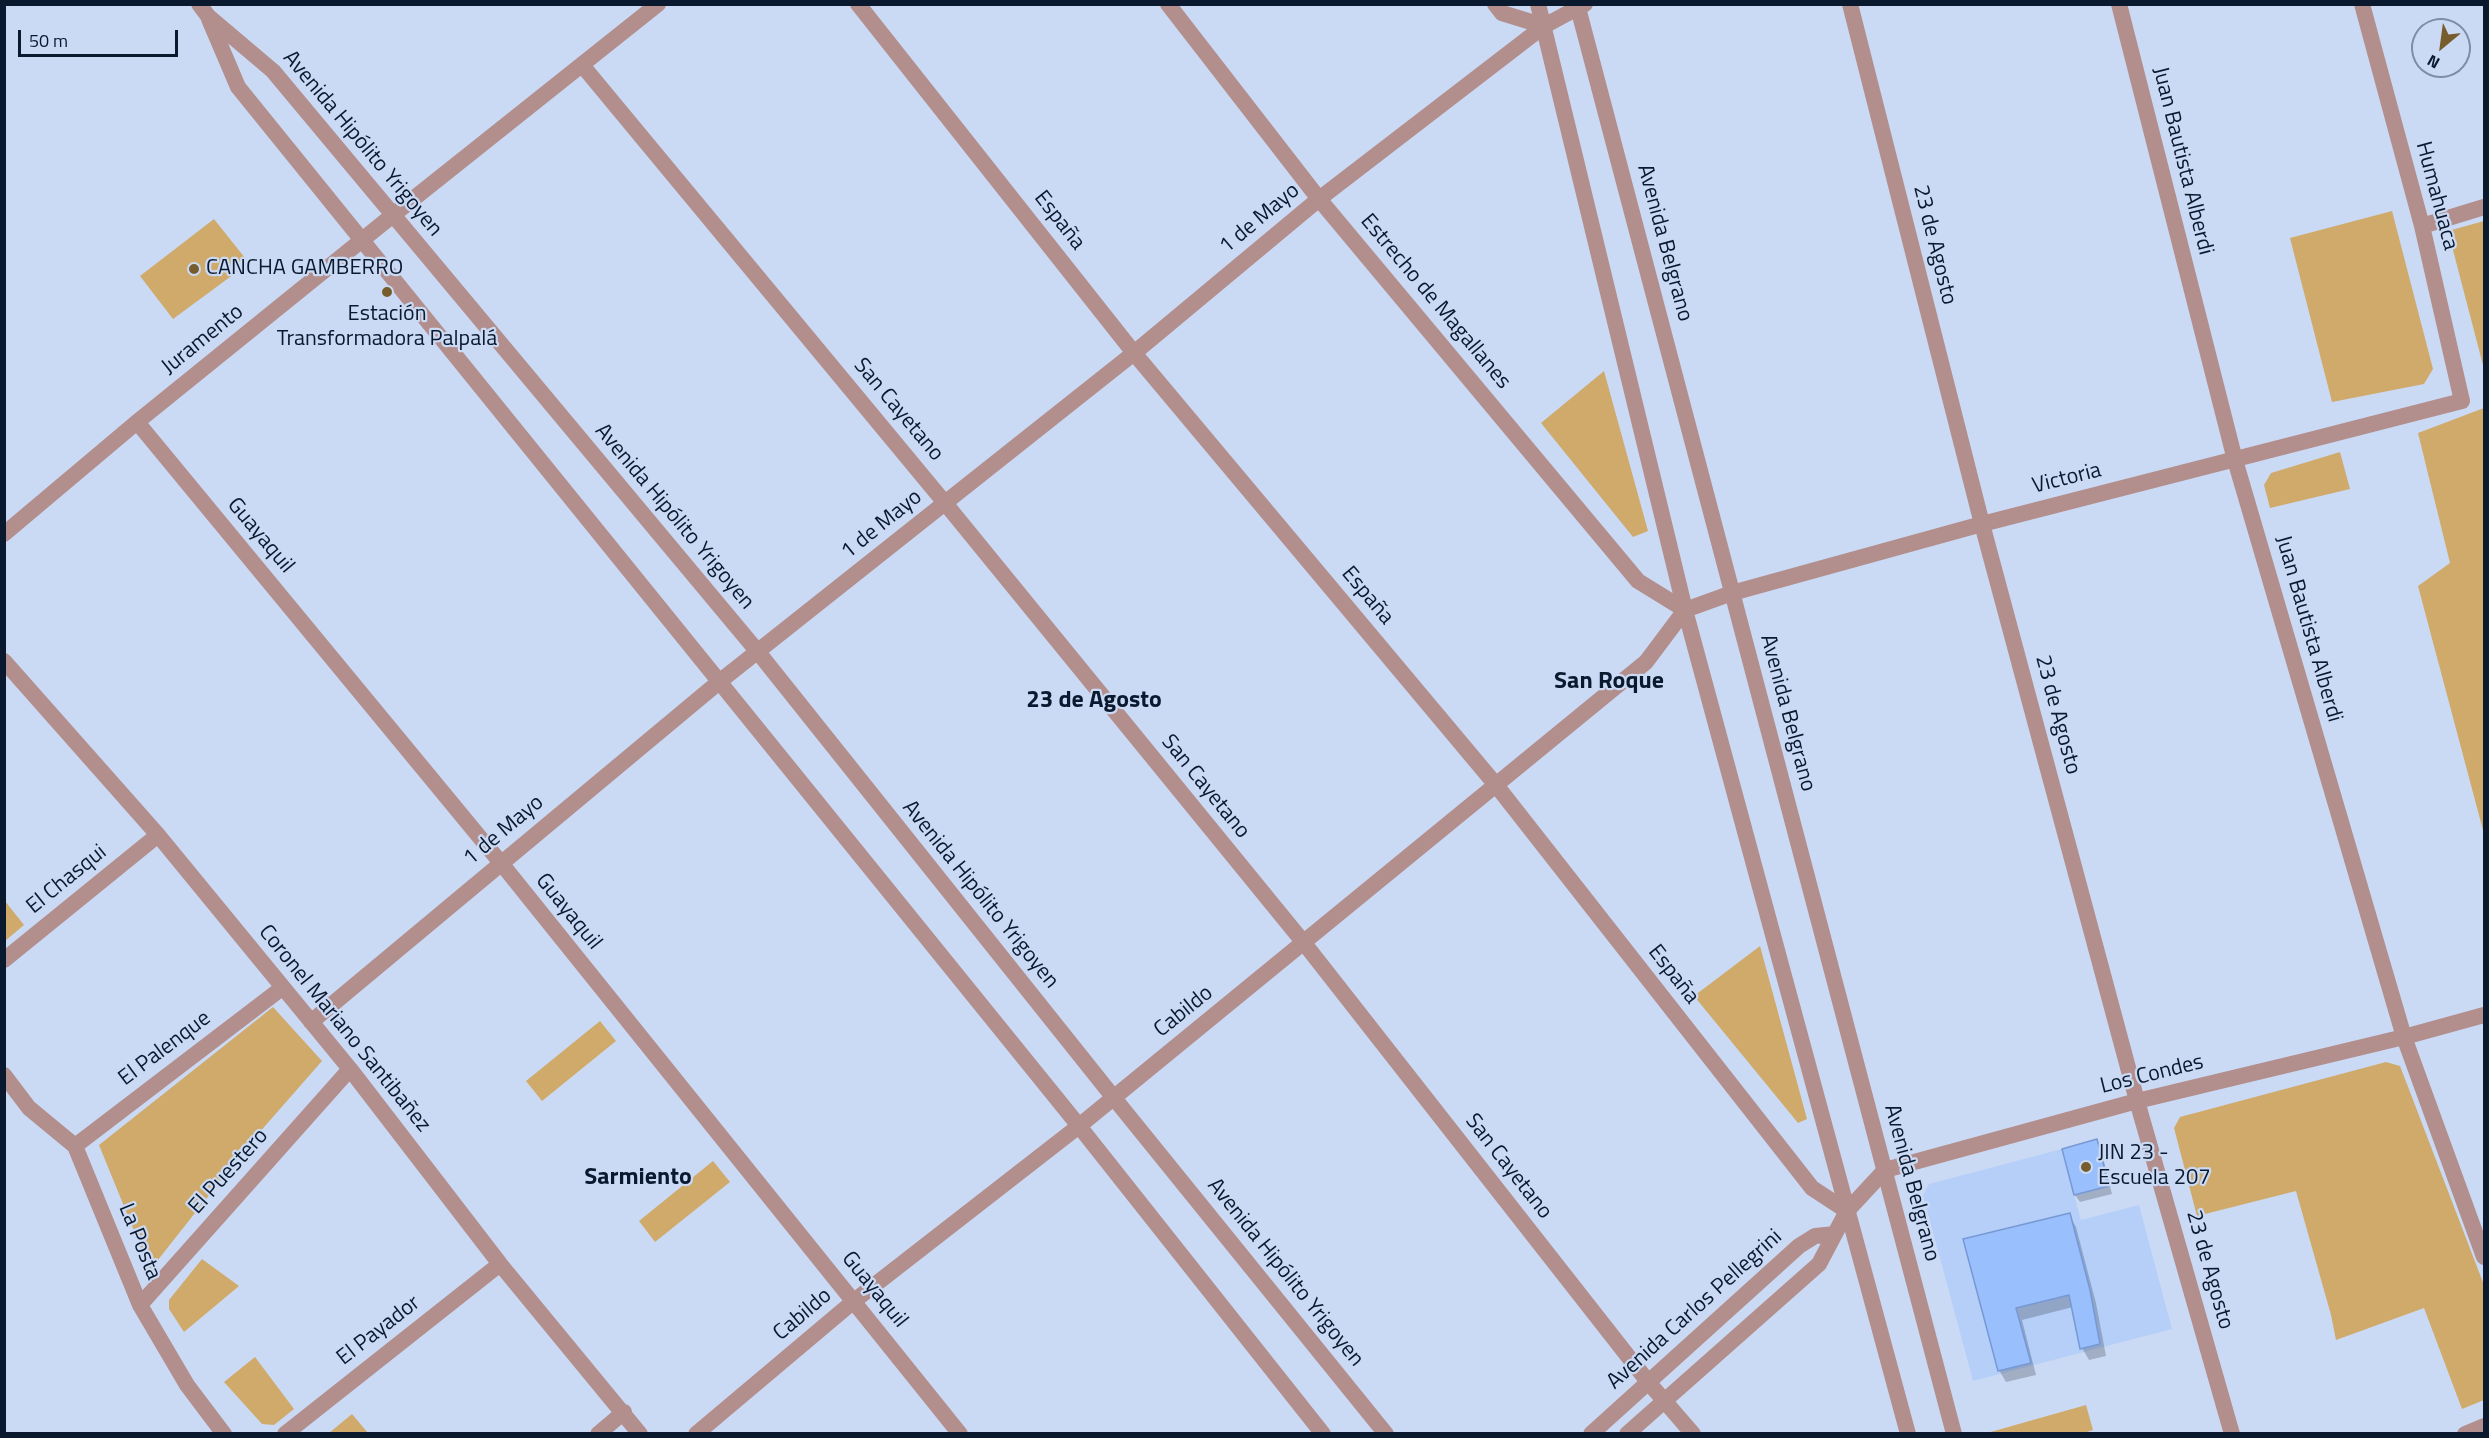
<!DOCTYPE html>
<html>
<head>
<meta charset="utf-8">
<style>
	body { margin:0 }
	#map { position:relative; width:2489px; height:1438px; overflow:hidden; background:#cbdaf4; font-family:"Titillium Web",sans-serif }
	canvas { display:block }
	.frame { position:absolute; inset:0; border:6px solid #0b192f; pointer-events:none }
	.north { position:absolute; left:2411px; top:18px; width:60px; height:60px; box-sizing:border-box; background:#cbdaf4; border:2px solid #7e8da5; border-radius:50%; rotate:209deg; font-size:16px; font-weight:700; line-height:24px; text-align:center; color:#0b192f }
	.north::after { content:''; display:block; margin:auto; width:21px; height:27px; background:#775d2e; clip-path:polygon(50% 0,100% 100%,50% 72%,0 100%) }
	.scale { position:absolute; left:18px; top:30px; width:160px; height:27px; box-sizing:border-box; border:3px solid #0b192f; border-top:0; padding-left:8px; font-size:18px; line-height:21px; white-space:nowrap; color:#0b192f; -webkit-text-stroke:4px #cbdaf4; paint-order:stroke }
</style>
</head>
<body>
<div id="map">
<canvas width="2489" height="1438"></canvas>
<div class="frame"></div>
<div class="north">N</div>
<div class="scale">50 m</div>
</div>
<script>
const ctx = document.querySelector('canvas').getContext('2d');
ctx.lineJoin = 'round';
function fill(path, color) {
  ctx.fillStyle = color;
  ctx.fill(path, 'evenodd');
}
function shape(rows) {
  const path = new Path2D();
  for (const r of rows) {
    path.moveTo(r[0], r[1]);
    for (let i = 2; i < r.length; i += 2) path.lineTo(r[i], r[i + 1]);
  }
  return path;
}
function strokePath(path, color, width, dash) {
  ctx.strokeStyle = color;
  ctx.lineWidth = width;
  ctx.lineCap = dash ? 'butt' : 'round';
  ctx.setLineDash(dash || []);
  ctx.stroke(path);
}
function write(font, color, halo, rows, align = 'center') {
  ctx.font = font + ' "Titillium Web",sans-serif';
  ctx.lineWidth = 4.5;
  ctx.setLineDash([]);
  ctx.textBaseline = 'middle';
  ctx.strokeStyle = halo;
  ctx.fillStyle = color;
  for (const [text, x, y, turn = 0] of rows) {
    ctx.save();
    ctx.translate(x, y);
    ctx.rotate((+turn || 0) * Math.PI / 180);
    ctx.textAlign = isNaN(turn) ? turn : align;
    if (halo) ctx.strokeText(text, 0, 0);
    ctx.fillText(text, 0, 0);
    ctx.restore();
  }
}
fill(shape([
	[2062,1149,2081,1220,2139,1205,2172,1329,1973,1381,1923,1195,1929,1184]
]), '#b6cff8');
fill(shape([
	[2392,211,2433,369,2424,384,2332,402,2290,238],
	[214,219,249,263,173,319,140,276],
	[2484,221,2484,369,2448,231],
	[1604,371,1648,531,1633,537,1541,423],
	[2484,408,2484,834,2418,586,2450,563,2418,433],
	[2340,452,2350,489,2270,508,2264,485,2271,473],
	[5,901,24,925,5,941],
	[1760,946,1807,1119,1798,1123,1694,996],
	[273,1007,322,1061,251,1142,150,1270,99,1145],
	[600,1021,616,1041,542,1101,526,1081],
	[2386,1062,2400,1066,2484,1285,2484,1400,2462,1409,2424,1308,2336,1340,2331,1315,2296,1191,2197,1216,2174,1128,2180,1117],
	[713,1161,730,1182,655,1242,639,1221],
	[202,1259,239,1286,184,1332,169,1309,169,1300],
	[255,1357,294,1409,274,1425,262,1424,224,1382],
	[2086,1405,2093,1430,2081,1434,1987,1433],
	[352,1414,368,1433,329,1433]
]), '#cfaa6a');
fill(shape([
	[2097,1141,2101,1149,2112,1194,2080,1202,2075,1195,2064,1150],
	[2069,1215,2076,1227,2096,1303,2106,1356,2089,1360,2082,1348,2073,1307,2022,1320,2036,1375,2006,1382,1999,1370,1965,1240]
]), '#0003');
const building = shape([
	[2097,1139,2109,1186,2074,1195,2062,1149,2097,1139],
	[2070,1213,2090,1290,2100,1344,2080,1349,2069,1295,2016,1308,2031,1363,1998,1371,1963,1239,2070,1213]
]);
fill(building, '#9abffd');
strokePath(building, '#7699d4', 1.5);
strokePath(shape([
	[858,4,1134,353,1496,785,1812,1188,1847,1211],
	[1168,4,1319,199,1638,581,1685,610],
	[1495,4,1502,13,1544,26],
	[1538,4,1685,610,1908,1434],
	[1577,4,1954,1434],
	[1850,4,1982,524,2137,1101,2232,1434],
	[2119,4,2235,460,2404,1037,2484,1257],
	[582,65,945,503,1304,943,1649,1383,1693,1434],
	[2422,226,2484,207],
	[137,422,501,863,960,1434],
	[4,534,137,422,393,215,658,4],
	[1685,610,1732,593,1982,524,2462,401,2422,226,2362,4],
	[4,661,158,835,350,1069,500,1264,640,1434],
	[4,960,158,835],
	[311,1022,719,682,1134,353,1319,199,1544,26,1585,4],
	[4,1075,29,1108,75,1146,140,1305,187,1385,224,1434],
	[75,1146,282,988],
	[140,1305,350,1069],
	[285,1434,500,1264],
	[598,1434,624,1412],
	[696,1434,854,1301,1079,1126,1646,662,1685,610],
	[1591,1434,1799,1246,1815,1236,1835,1234],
	[1627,1434,1819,1264,1847,1211,1885,1170,2137,1101,2404,1037,2484,1015],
	[2465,1434,2484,1426]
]), '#b28e8d', 16);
strokePath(shape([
	[199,4,208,16,273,71,758,652,1114,1098,1386,1434],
	[209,19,238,87,1079,1126,1323,1434]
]), '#b28e8d', 16);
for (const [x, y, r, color] of [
	[194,269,6,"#775d2e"],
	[387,292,6,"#775d2e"],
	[2086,1167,6,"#775d2e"]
]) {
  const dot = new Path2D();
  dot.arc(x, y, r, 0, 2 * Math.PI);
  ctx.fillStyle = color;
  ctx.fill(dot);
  strokePath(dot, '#cbdaf4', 2);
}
write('22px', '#0b192f', '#cbdaf4', [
	["Avenida Hipólito Yrigoyen",362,144,50],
	["Juan Bautista Alberdi",2182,161,76],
	["Humahuaca",2436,196,75],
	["1 de Mayo",1260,219,-40],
	["España",1059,221,52],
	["Avenida Belgrano",1664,243,75],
	["23 de Agosto",1934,245,76],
	["Estrecho de Magallanes",1435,302,50],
	["Juramento",203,340,-39],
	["San Cayetano",898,410,50],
	["Victoria",2067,479,-14],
	["Avenida Hipólito Yrigoyen",674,517,50],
	["1 de Mayo",882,525,-39],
	["Guayaquil",260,536,50],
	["España",1367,596,50],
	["Juan Bautista Alberdi",2308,629,74],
	["Avenida Belgrano",1787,713,75],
	["23 de Agosto",2057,715,75],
	["San Cayetano",1205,787,51],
	["1 de Mayo",504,831,-40],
	["El Chasqui",67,880,-39],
	["Avenida Hipólito Yrigoyen",980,895,51],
	["Guayaquil",568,912,51],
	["España",1673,975,52],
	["Cabildo",1184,1012,-39],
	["Coronel Mariano Santibañez",344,1029,51],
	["El Palenque",165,1049,-37],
	["Los Condes",2152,1075,-14],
	["San Cayetano",1508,1167,52],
	["El Puestero",229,1172,-48],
	["Avenida Belgrano",1911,1183,75],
	["La Posta",139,1242,68],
	["23 de Agosto",2209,1270,74],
	["Avenida Hipólito Yrigoyen",1285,1273,51],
	["Guayaquil",874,1290,51],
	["Avenida Carlos Pellegrini",1695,1310,-42],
	["Cabildo",803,1315,-40],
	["El Payador",379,1331,-38]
]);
write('22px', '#0b192f', '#cbdaf4', [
	["CANCHA GAMBERRO",206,269],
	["Estación",387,315,"center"],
	["Transformadora Palpalá",387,340,"center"],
	["JIN 23 -",2098,1154],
	["Escuela 207",2098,1179]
], 'left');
write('bold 24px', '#0b192f', '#cbdaf4', [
	["San Roque",1609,682],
	["23 de Agosto",1094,701],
	["Sarmiento",638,1178]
]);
</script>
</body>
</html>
